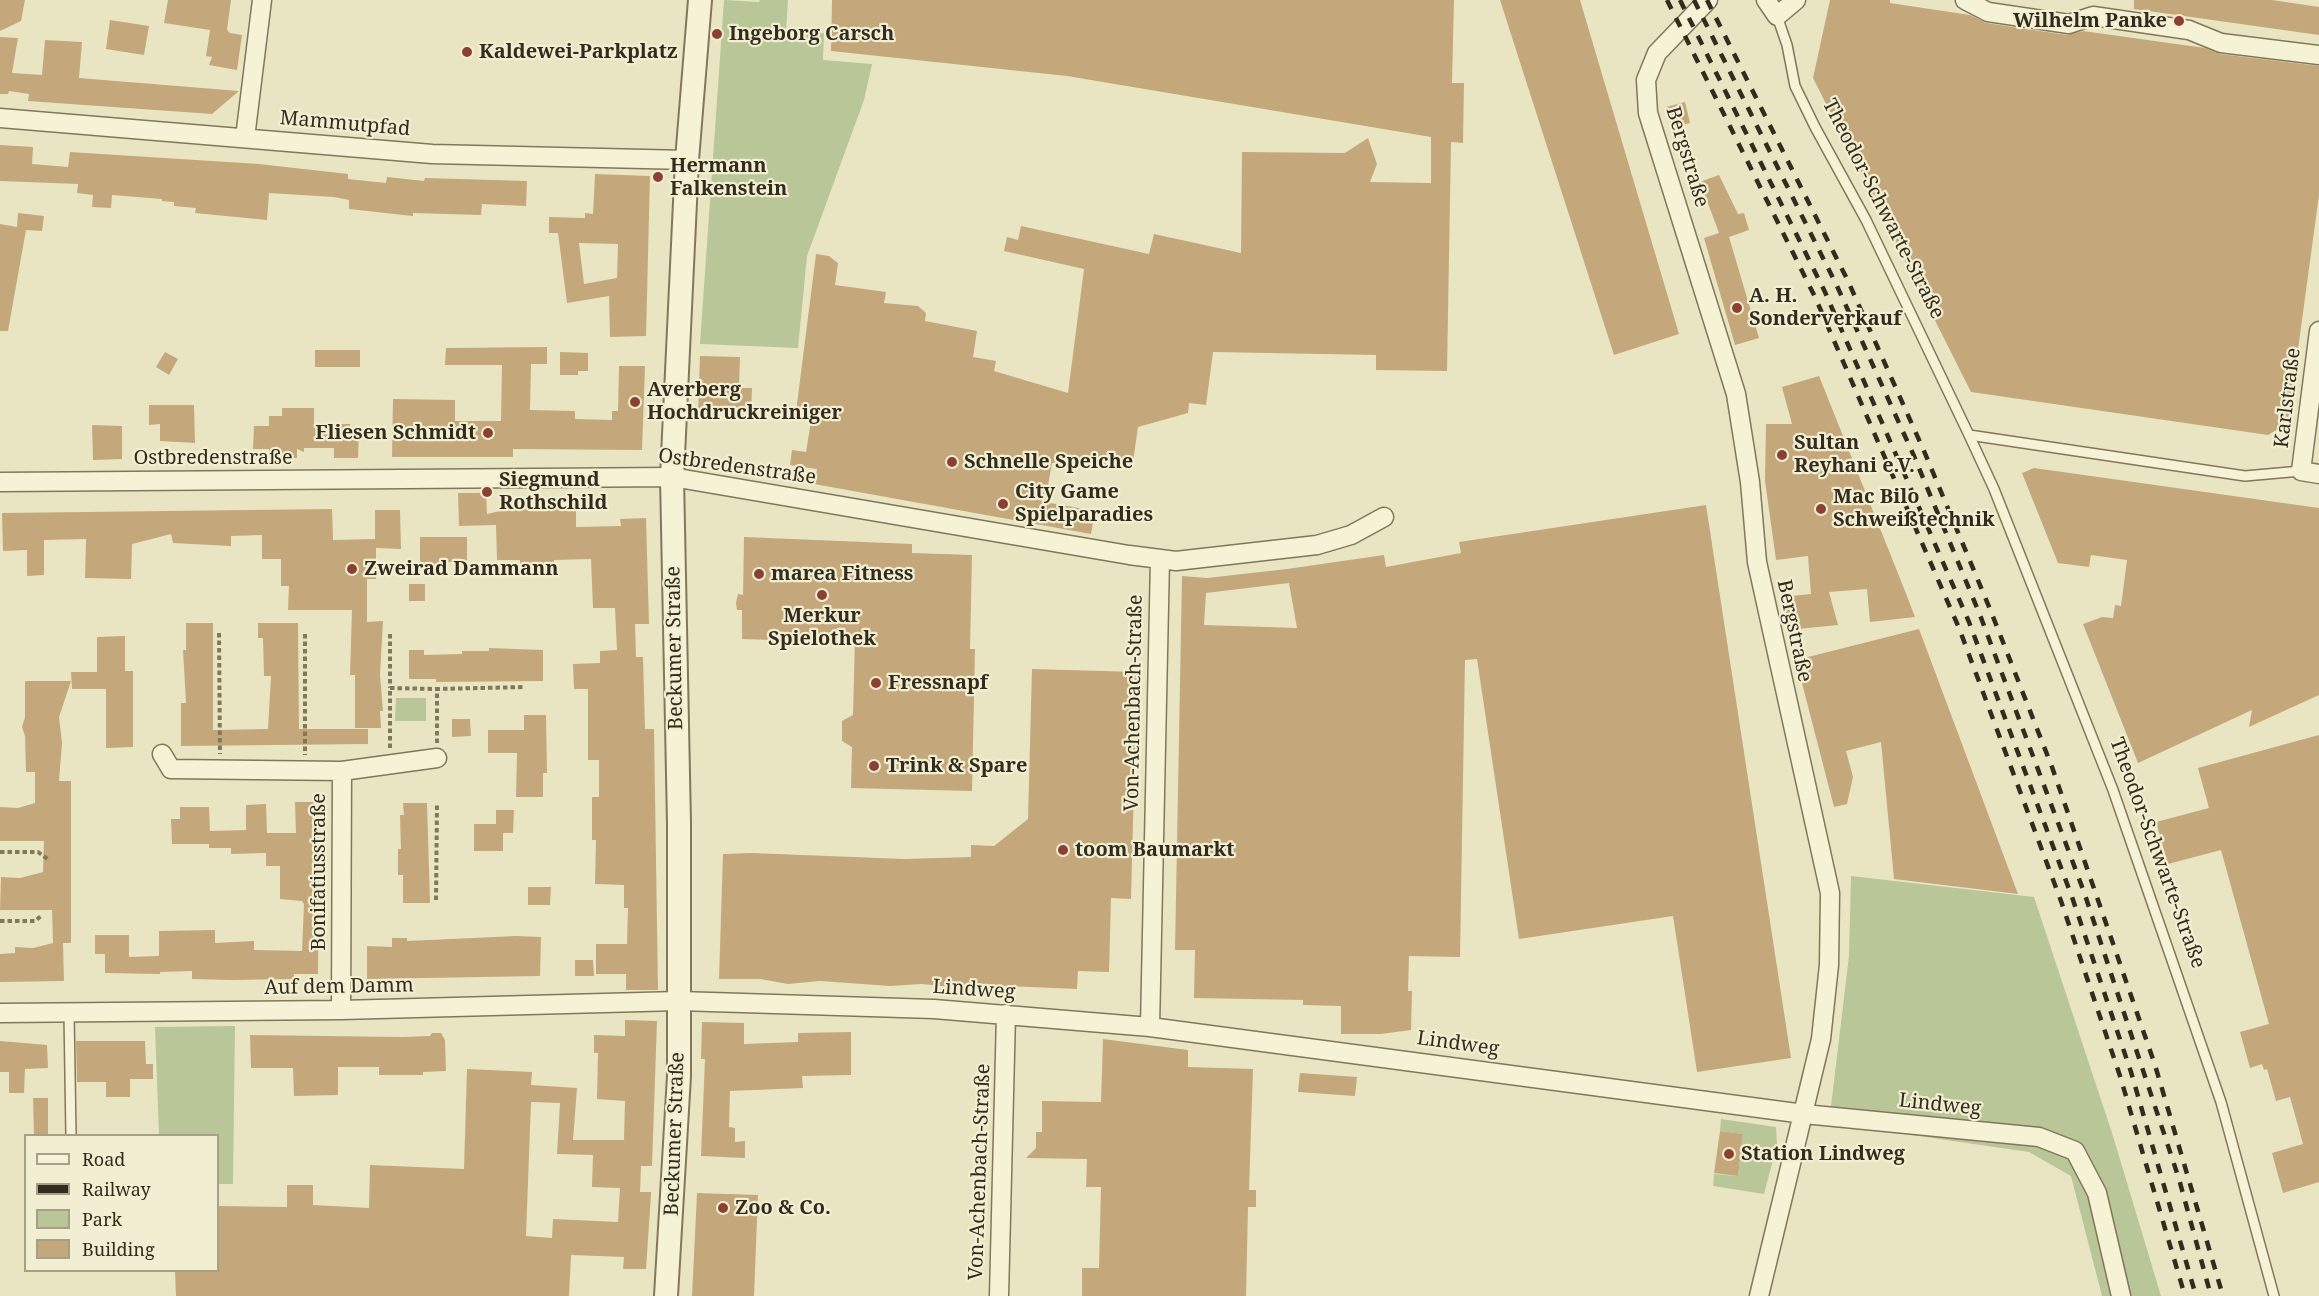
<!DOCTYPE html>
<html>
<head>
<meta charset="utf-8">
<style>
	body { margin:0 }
	#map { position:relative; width:2319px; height:1296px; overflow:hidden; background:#e9e5c3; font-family:"Noto Serif",serif }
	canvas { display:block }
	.legend { position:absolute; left:24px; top:1134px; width:195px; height:138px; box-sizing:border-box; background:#f2eed1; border:2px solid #a6a089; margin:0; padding:8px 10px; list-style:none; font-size:18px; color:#332c1e }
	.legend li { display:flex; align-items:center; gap:12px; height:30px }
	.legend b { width:30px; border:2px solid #a6a089 }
</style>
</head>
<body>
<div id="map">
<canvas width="2319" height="1296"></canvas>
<ul class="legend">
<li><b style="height:8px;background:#f5f2d5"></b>Road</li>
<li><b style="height:8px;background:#332c1e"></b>Railway</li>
<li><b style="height:16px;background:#b8c698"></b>Park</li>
<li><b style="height:16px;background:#c4a87c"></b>Building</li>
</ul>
</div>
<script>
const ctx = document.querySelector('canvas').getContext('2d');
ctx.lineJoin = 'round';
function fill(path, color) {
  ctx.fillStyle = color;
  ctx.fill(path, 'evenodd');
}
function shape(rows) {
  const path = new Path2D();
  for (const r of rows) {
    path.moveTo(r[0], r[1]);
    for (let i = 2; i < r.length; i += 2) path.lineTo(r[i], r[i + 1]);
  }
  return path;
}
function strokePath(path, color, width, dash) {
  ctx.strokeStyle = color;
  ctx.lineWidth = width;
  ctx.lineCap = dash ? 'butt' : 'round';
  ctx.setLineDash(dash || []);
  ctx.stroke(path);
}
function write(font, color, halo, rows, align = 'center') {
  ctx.font = font + ' "Noto Serif",serif';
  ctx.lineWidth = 4.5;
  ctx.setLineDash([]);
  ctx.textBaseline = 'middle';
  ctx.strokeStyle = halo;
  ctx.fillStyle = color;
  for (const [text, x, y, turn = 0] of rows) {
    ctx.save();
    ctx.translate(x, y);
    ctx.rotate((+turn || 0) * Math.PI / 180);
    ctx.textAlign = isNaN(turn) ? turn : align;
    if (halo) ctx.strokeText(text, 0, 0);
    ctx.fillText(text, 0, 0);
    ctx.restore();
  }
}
fill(shape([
	[724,0,759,2,760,0,788,0,786,31,824,33,823,60,872,64,864,100,807,256,798,348,700,344],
	[396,698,426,698,426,721,395,721],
	[1851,876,2034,897,2113,1136,2161,1296,2102,1296,2071,1176,2029,1152,1829,1123,1849,956],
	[235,1026,233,1184,218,1184,218,1136,159,1135,155,1027],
	[1721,1119,1776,1127,1777,1145,1764,1194,1713,1186,1714,1174,1738,1176,1743,1134,1720,1131]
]), '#b8c698');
fill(shape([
	[0,0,25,0,21,21,0,31],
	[168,0,231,0,227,30,230,33,242,35,237,70,209,65,212,57,206,56,210,30,164,23],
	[832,0,1454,0,1452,83,1464,83,1463,143,1451,142,1447,371,1376,370,1376,355,1213,352,1206,405,1189,403,1188,413,1138,427,1133,462,1106,460,1106,467,1052,463,1045,502,1095,511,1091,534,814,484,817,469,790,465,792,450,806,452,812,415,796,412,816,254,829,256,838,263,835,285,886,292,884,303,918,306,926,313,925,321,977,331,973,357,996,361,994,371,1068,393,1084,269,1004,251,1007,237,1018,240,1021,226,1149,254,1154,234,1241,253,1242,152,1345,153,1368,138,1377,164,1370,182,1431,183,1431,137,1067,76,831,51],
	[1500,0,1580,0,1679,334,1614,355],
	[1830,0,1890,0,1890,3,1970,15,1986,23,2067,35,2083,31,2205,48,2220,54,2319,66,2319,195,2288,423,2268,435,1971,392,1813,78],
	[2134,0,2272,0,2319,7,2319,35,2134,9],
	[110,20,149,26,144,55,106,49],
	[0,37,18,38,12,73,42,75,45,40,82,42,79,78,239,91,212,114,28,101,29,94,9,91,8,94,0,94],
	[1685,102,1690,123,1672,128,1666,107],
	[0,145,33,147,32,164,68,167,70,152,259,164,348,174,348,179,386,183,387,177,424,181,425,178,527,181,526,206,482,204,481,215,413,213,413,216,349,209,349,200,334,197,269,193,267,220,195,213,196,208,174,206,174,202,162,201,162,199,112,195,111,208,92,207,93,195,77,193,78,184,0,181],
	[595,174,650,176,646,336,610,337,609,296,567,303,558,233,549,233,549,217,585,218,585,213,593,214],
	[579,243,618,244,617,278,584,284],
	[1719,175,1738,214,1744,213,1749,230,1729,237,1759,338,1735,345,1704,238,1719,233,1700,182],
	[18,213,44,216,42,231,26,230,8,331,0,331,0,224,17,227],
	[547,347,547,364,531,364,530,410,575,411,575,419,612,420,612,411,618,411,619,366,645,366,642,450,513,449,513,457,392,457,393,399,455,400,455,421,501,421,502,365,445,365,446,348],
	[315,350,360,350,360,367,315,367],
	[165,352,178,359,169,375,156,367],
	[560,352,588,353,588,371,578,371,578,375,560,375],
	[700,356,740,357,739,388,752,388,751,415,698,412],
	[1819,376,1903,586,1915,617,1870,622,1867,589,1829,592,1838,625,1788,630,1780,597,1811,594,1808,556,1776,560,1765,481,1766,424,1792,424,1782,387],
	[149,405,194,405,195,443,160,441,160,424,149,425],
	[282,408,314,408,314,424,350,424,350,431,359,432,358,458,334,458,334,448,304,448,304,452,297,449,297,458,269,458,269,449,253,449,254,426,269,426,269,416,282,416],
	[92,425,122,426,122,459,93,460],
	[2034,468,2319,508,2319,695,2249,727,2252,710,2138,763,2083,624,2102,617,2113,618,2115,605,2121,606,2127,560,2091,555,2089,567,2058,563,2022,473],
	[458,493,486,493,487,514,505,510,576,506,576,527,621,526,620,519,646,518,649,624,635,624,636,657,643,657,645,729,654,729,658,990,626,990,626,974,596,974,596,944,627,944,628,908,624,908,624,885,595,884,596,840,592,840,592,797,599,797,599,760,588,760,588,689,574,689,573,664,600,663,600,651,617,650,615,608,593,608,591,559,554,560,554,567,520,568,520,560,497,560,496,525,459,526],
	[1706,505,1791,1058,1697,1072,1673,916,1519,939,1477,659,1465,660,1460,957,1409,956,1408,991,1412,991,1411,1030,1381,1034,1341,1034,1341,1006,1303,1005,1303,1000,1194,998,1195,950,1175,950,1182,576,1207,578,1287,569,1384,555,1386,567,1461,553,1459,542],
	[1289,583,1297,628,1204,625,1206,593],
	[332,509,333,540,375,539,375,510,400,510,401,549,376,548,376,579,367,579,367,622,383,621,380,675,383,711,380,711,381,728,355,728,355,675,350,675,352,610,288,610,289,586,281,586,281,559,262,559,262,535,231,536,231,546,173,543,171,534,132,544,131,579,85,578,86,539,44,540,44,575,27,576,27,550,3,551,2,513],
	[420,537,467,537,467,562,444,562,444,568,420,568],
	[744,537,912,544,912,553,972,555,970,649,975,649,972,791,851,788,852,747,842,741,842,721,853,715,855,638,773,636,773,640,742,639,742,610,737,610,736,603,738,594,743,595],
	[409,584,425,584,425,601,409,601],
	[186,623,213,623,213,730,268,729,271,676,264,676,263,638,258,638,258,623,298,623,299,729,368,729,368,744,181,746,181,703,186,703,183,650,186,650],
	[1919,629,1931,661,2018,894,1894,879,1881,742,1846,751,1853,777,1847,804,1834,807,1796,660],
	[125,636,125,671,133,671,133,747,106,748,106,689,72,689,71,672,97,672,97,637],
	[489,648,543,650,543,681,436,682,436,679,409,679,409,650,424,650,424,655,462,654,462,651,489,651],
	[1032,669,1137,672,1131,899,1111,898,1109,972,1078,971,1077,989,983,985,954,987,921,984,890,986,820,981,788,984,760,979,719,979,723,854,752,853,904,859,971,857,971,845,994,846,1028,819],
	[25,681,71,681,59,717,62,743,59,781,71,781,71,943,63,943,64,981,0,982,0,954,15,953,15,947,33,948,53,943,52,910,0,910,1,877,20,878,43,872,44,841,0,841,0,807,18,808,35,803,35,772,26,772,25,736,22,727,25,717],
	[524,715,546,715,547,773,543,773,543,797,516,797,517,753,488,753,488,730,524,730],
	[452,719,470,719,471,736,452,737],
	[2319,735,2319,1182,2283,1193,2272,1153,2303,1144,2290,1097,2276,1101,2267,1069,2264,1070,2262,1064,2250,1068,2240,1032,2269,1024,2221,850,2168,864,2156,822,2209,808,2198,768],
	[295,802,319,802,318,974,294,974,294,979,231,980,192,979,192,971,160,972,160,974,105,973,105,954,95,954,95,935,129,935,129,957,159,956,159,931,215,930,215,943,254,941,254,950,302,951,304,904,302,901,280,899,280,866,266,866,266,853,231,854,231,848,209,848,209,844,172,844,171,819,180,819,180,807,209,807,210,831,246,830,246,805,266,804,267,833,296,833],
	[403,803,427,803,430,903,403,903,403,875,398,875,398,849,401,849,400,815,404,815],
	[496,810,514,810,513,833,503,833,503,851,474,851,474,824,496,824],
	[528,887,551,887,550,905,528,905],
	[516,936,541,937,540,976,367,979,367,946,392,947,392,938,407,938,407,941],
	[575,960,593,960,594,976,575,976],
	[625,1020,657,1021,652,1166,641,1166,640,1192,651,1192,651,1195,646,1269,623,1269,624,1257,571,1255,569,1296,176,1296,175,1270,218,1270,218,1206,287,1207,287,1185,313,1185,313,1205,369,1208,370,1165,464,1169,467,1069,532,1072,531,1085,577,1088,573,1140,624,1140,625,1101,597,1099,598,1053,594,1053,594,1035,625,1036],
	[531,1102,560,1103,557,1154,593,1155,592,1187,620,1188,618,1222,553,1219,552,1238,526,1236],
	[702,1022,744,1023,744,1044,798,1042,798,1033,851,1032,851,1075,802,1076,803,1088,730,1091,729,1127,735,1128,735,1142,745,1141,745,1158,701,1156,705,1059,701,1059],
	[432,1033,441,1033,445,1040,446,1071,423,1072,423,1075,379,1075,379,1067,338,1067,338,1095,294,1096,293,1068,251,1068,250,1035,403,1037,430,1036],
	[1103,1039,1188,1050,1188,1067,1253,1069,1249,1190,1256,1190,1256,1207,1248,1207,1246,1296,1082,1296,1082,1268,1099,1268,1101,1187,1086,1187,1087,1159,1026,1158,1036,1148,1036,1132,1042,1132,1042,1101,1101,1102],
	[0,1041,47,1045,48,1068,25,1069,24,1093,9,1093,9,1072,0,1072],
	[76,1041,145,1041,146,1064,153,1064,153,1079,130,1079,130,1097,106,1097,106,1082,77,1082],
	[1300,1073,1357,1077,1355,1096,1298,1092],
	[33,1098,48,1098,48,1136,34,1136],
	[1720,1131,1743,1134,1738,1176,1714,1173],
	[697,1193,758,1195,754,1296,692,1296]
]), '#c4a87c');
const service = shape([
	[1777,16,1787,45,1795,86,1815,127,1866,220,1969,435,1994,489,2113,790,2221,1102,2274,1296],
	[1969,435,2245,476,2301,471],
	[69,1013,71,1136]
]);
const minor = shape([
	[1708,0,1657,53,1646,80,1648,113,1736,394,1750,482,1757,562,1830,893,1829,965,1821,1039,1759,1296],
	[1766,0,1777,16,1796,0],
	[1965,0,1988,12,2069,24,2093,16,2189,30,2221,43,2319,55],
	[0,118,432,154,687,160],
	[245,138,262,0],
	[2319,331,2301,471,2319,474],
	[0,482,672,477,1129,555,1176,561,1317,545,1351,535,1384,517],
	[162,754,171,769,342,771,341,1010],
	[342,771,437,758],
	[0,1013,341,1010,679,1001,934,1009,1150,1027,1804,1114,2039,1137,2075,1151,2097,1193,2121,1296],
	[1150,1027,1160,559],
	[999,1296,1006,1014]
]);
const tertiary = shape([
	[666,1296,679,1076,679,824,672,477,687,160,700,0]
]);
strokePath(service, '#82775b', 12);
strokePath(minor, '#82775b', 21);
strokePath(tertiary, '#82775b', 26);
strokePath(shape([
	[219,633,220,754],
	[305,634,305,755],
	[390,634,390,688],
	[437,743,437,689,524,687],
	[390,748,390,688,437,689],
	[0,852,38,852,49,860],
	[436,900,437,805],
	[0,921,35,921,42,915]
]), '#82775b', 4, [4.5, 3]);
strokePath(service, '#f5f2d5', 9);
strokePath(minor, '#f5f2d5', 18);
strokePath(tertiary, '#f5f2d5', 22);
strokePath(shape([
	[1667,0,1815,297,1959,628,2061,901,2120,1076,2185,1296],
	[1680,0,1825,292,1969,622,2072,897,2131,1072,2196,1296],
	[1694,0,1837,286,1914,456,1980,615,2084,892,2179,1179,2211,1296],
	[1707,0,1848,281,1924,451,1990,609,2052,767,2155,1065,2223,1296]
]), '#332c1e', 4.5, [10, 10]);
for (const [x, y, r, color] of [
	[2179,21,6,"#8b4131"],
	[717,34,6,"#8b4131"],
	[467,52,6,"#8b4131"],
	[658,177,6,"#8b4131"],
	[1737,308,6,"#8b4131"],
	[635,402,6,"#8b4131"],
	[488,433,6,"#8b4131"],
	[1782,455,6,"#8b4131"],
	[952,462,6,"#8b4131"],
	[487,492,6,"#8b4131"],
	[1003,504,6,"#8b4131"],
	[1821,509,6,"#8b4131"],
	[352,569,6,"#8b4131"],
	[759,574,6,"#8b4131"],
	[822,595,6,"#8b4131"],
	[876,683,6,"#8b4131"],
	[874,766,6,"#8b4131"],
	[1063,850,6,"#8b4131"],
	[1729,1154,6,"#8b4131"],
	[723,1208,6,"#8b4131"]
]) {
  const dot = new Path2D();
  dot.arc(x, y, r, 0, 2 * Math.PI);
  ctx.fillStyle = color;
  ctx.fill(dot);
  strokePath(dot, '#f2eed1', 2);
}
write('bold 20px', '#332c1e', '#f2eed1', [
	["Wilhelm Panke",2167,21,"right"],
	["Ingeborg Carsch",729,34],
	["Kaldewei-Parkplatz",479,52],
	["Hermann",670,166],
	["Falkenstein",670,189],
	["A. H.",1749,296],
	["Sonderverkauf",1749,319],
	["Averberg",647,390],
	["Hochdruckreiniger",647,413],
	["Fliesen Schmidt",476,433,"right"],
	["Sultan",1794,443],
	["Reyhani e.V.",1794,466],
	["Schnelle Speiche",964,462],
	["Siegmund",499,480],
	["Rothschild",499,503],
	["City Game",1015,492],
	["Spielparadies",1015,515],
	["Mac Bilo",1833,497],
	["Schweißtechnik",1833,520],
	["Zweirad Dammann",364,569],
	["marea Fitness",771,574],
	["Merkur",822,616,"center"],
	["Spielothek",822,639,"center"],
	["Fressnapf",888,683],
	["Trink & Spare",886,766],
	["toom Baumarkt",1075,850],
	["Station Lindweg",1741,1154],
	["Zoo & Co.",735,1208]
], 'left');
write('20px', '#332c1e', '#f2eed1', [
	["Mammutpfad",345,124,5],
	["Bergstraße",1687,157,73],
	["Theodor-Schwarte-Straße",1883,209,63],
	["Karlstraße",2288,398,-83],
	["Ostbredenstraße",213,458],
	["Ostbredenstraße",737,467,8],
	["Bergstraße",1794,631,78],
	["Beckumer Straße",675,648,-91],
	["Von-Achenbach-Straße",1134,703,-89],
	["Theodor-Schwarte-Straße",2157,853,70],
	["Bonifatiusstraße",319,872,-90],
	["Auf dem Damm",339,987,-1],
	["Lindweg",974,990,4],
	["Lindweg",1458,1044,8],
	["Lindweg",1940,1105,6],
	["Beckumer Straße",675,1134,-88],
	["Von-Achenbach-Straße",980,1172,-88]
]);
</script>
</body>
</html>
